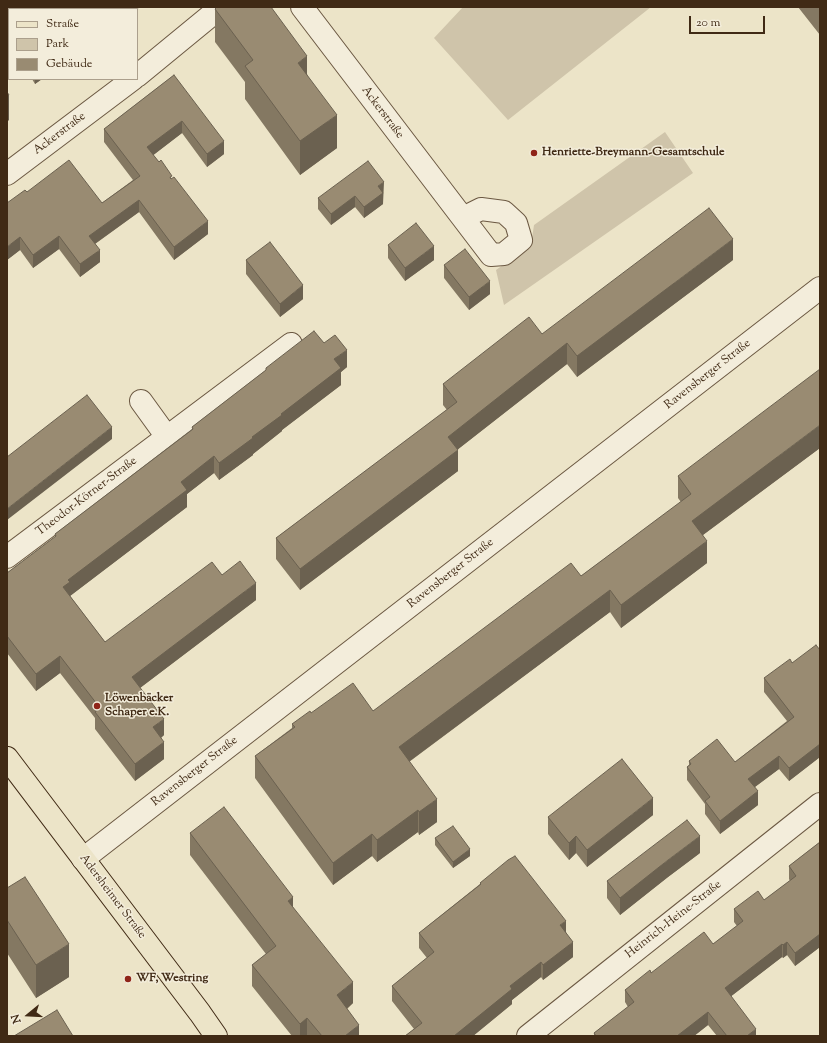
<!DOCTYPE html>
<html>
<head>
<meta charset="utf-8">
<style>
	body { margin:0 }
	#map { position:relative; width:827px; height:1043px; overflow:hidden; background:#ece4c8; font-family:"Sorts Mill Goudy",serif }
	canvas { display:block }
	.frame { position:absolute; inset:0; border:8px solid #402a15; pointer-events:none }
	.legend { position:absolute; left:8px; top:8px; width:130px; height:72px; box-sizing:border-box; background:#f3eddb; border:1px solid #ab9f8c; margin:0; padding:5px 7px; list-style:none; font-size:12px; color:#402a15 }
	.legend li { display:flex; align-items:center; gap:8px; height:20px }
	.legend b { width:20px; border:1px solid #ab9f8c }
	.north { position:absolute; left:8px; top:995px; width:40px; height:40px; -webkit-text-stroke:3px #f3eddb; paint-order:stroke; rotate:252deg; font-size:11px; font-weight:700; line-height:16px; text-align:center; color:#402a15 }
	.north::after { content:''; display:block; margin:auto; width:14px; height:18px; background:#402a15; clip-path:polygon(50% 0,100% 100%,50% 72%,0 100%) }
	.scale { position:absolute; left:689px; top:16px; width:76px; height:18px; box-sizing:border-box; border:2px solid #402a15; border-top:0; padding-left:5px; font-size:12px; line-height:14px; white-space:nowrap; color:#402a15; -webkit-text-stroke:3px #f3eddb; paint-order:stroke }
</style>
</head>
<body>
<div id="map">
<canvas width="827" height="1043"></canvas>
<div class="frame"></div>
<ul class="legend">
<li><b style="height:5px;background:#ece4c8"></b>Straße</li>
<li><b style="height:11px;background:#cfc4aa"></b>Park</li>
<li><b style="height:11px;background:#998b72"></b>Gebäude</li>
</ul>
<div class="north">N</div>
<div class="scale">20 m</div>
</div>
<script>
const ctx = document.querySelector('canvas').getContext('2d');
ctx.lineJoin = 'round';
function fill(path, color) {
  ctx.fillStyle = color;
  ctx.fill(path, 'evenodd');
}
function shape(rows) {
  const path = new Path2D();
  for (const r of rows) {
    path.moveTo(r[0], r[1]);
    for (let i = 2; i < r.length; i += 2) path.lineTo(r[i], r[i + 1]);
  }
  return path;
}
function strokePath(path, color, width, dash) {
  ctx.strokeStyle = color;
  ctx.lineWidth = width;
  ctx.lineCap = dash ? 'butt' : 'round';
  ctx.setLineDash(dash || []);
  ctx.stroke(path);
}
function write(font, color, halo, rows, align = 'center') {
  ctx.font = font + ' "Sorts Mill Goudy",serif';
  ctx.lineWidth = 3;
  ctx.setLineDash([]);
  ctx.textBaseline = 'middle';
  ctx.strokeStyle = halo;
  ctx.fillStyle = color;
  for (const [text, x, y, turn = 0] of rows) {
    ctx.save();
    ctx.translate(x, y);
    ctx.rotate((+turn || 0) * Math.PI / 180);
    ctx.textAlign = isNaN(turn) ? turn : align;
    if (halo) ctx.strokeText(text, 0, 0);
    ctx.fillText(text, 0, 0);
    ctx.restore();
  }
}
fill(shape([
	[463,7,651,7,508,120,434,38],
	[665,132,693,173,504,305,496,270,531,245,534,225]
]), '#cfc4aa');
const minor = shape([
	[87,7,89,9],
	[302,7,491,255,504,254,521,240,516,223,504,212,481,209,463,218],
	[137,76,221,7],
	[7,174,133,79],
	[141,401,167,437],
	[7,557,291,344],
	[83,859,820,288],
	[528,1036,820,804]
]);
const major = shape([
	[7,758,200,1013,216,1036]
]);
strokePath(minor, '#6b5842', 24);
strokePath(major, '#402a15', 24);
strokePath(minor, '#f3eddb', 22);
strokePath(major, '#ece4c8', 22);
fill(shape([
	[118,7,140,7,137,9,120,9],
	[798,7,820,7,820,35],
	[215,9,307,74,337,148,300,175,245,99,245,82,215,42],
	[174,75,224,154,207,167,182,133,153,155,172,179,208,234,174,260,139,212,95,244,100,262,80,277,59,249,33,268,20,250,7,260,27,192,102,203,133,180,104,142,104,129],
	[32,79,42,79,35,84],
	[383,193,383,204,364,218,355,207,331,225,318,209,318,198,384,193],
	[388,245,434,260,405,281,388,258],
	[246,260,303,299,280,317,246,274],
	[733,260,577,377,567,364,457,450,458,471,300,590,276,559,276,538,447,410,443,405,443,384,542,334],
	[444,265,490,294,469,310,444,278],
	[324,343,347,367,341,372,341,385,282,430,282,431,253,454,253,455,219,480,214,473,187,494,187,507,70,596,105,642,222,575,256,600,140,688,164,735,161,738,164,759,135,781,95,729,95,718,60,673,36,691,7,653,7,573,55,537,55,534,192,429,192,427,266,370,266,368],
	[820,448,703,535,707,563,621,628,610,612,409,762,437,822,419,835,418,832,377,862,372,856,333,885,255,778,255,756,292,728,292,724,311,713,373,711,581,576,681,502,678,498,678,476],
	[820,650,820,757,789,781,779,769,755,787,758,805,720,834,705,814,705,804,687,780,687,767,689,765,689,761,735,762,787,721,764,692,764,678,792,663],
	[653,815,587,867,576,853,569,860,548,834,548,817],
	[190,833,293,907,353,1003,347,1009,359,1036,292,1036,252,986,252,965,266,954,190,855],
	[435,838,470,856,453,868,435,845],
	[820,842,820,947,795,966,787,955,783,958,782,957,731,996,756,1036,717,1036,708,1025,694,1036,594,1036,594,1033,628,1007,625,1002,625,990,651,973,713,944,737,926,734,922,734,909,764,900,790,881,789,879,789,866],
	[700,853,668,877,620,915,607,898,607,881],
	[480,883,566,932,573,957,543,980,541,977,512,1000,512,1004,473,1036,405,1036,414,1029,392,1001,392,986,427,958,419,948,419,933,480,884],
	[7,888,69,977,36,998,7,953]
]), '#847862');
fill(shape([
	[126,7,140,7,137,9,126,9],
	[9,40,9,66,7,67,7,42],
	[307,56,307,89,298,63],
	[35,79,42,79,35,84],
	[9,95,9,120,7,122,7,97],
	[337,115,337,148,300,175,300,141],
	[182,121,182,133,147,160,147,147],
	[224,141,224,154,207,167,207,154],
	[384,182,383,204,364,218,364,207,378,186],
	[355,196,355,207,331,225,331,214],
	[139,200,139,212,89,248,89,236],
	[208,221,208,234,174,260,174,247],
	[59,236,59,249,33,268,33,255],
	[20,237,20,250,7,260,7,247],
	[733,239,733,260,577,377,577,356],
	[434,246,434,260,405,281,405,268],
	[100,250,100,262,80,277,80,264],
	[490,281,490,294,469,310,469,297],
	[303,285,303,299,280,317,280,304],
	[567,343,567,364,448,457,448,437],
	[347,350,347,367,341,372,341,385,282,430,282,431,253,454,253,455,219,480,219,463,252,437,334,359],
	[820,425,820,448,692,543,692,521],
	[112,427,112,439,7,520,7,509],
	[458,450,458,471,300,590,300,569],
	[214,456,214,473,187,494,187,507,70,596,63,587,68,580,181,482],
	[707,541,707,563,621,628,621,605],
	[256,583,256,600,132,694,132,677],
	[610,590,610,612,399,769,399,747],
	[60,656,60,673,36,691,36,674],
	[164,719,164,735,153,744,153,727],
	[164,742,164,759,135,781,135,764],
	[820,744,820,757,789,781,789,768],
	[779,756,779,769,748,792,748,779],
	[758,791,758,805,720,834,720,821],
	[653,798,653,815,587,867,587,850],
	[437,799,437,822,419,835,419,812],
	[418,810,418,832,377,862,377,840],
	[372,834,372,856,333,885,333,863],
	[576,836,576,853,569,860,569,843],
	[700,836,700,853,668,877,620,915,620,898,668,860],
	[470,849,470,856,453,868,453,862],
	[293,897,293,918,288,901],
	[566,921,566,936,560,925],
	[820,934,820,947,795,966,795,953],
	[573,942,573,957,543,980,543,965],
	[787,942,787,955,783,958,783,945],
	[69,944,69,977,36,998,36,965],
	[782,944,782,957,725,1001,725,988],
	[541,962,541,977,512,1000,512,1004,473,1036,454,1036,510,986],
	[353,982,353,1003,337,1017,337,995],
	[708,1012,708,1025,694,1036,677,1036],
	[307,1018,307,1036,300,1036,300,1024],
	[359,1025,359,1036,345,1036],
	[756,1029,756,1036,747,1036]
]), '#6b6150');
const building = shape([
	[7,7,56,7,58,9,9,9,9,40,7,42,7,7],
	[217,7,271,7,307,56,298,63,337,115,300,141,245,66,253,60,215,9,217,7],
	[174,75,224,141,207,154,182,121,147,147,159,162,161,160,172,176,170,177,171,179,174,177,208,221,174,247,139,200,89,236,100,250,80,264,59,236,33,255,20,237,7,247,7,203,25,190,27,192,69,160,102,203,140,176,104,129,174,75],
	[7,92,9,95,7,97,7,92],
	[368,161,384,182,378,186,383,193,364,207,355,196,331,214,318,198,368,161],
	[709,208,733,239,577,356,567,343,448,437,458,450,300,569,276,538,457,402,443,384,529,317,542,334,709,208],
	[416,223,434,246,405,268,388,245,416,223],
	[270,242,303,285,280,304,246,260,270,242],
	[465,249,490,281,469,297,444,265,465,249],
	[314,331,324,343,335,335,347,350,334,359,341,368,281,414,282,415,252,437,253,438,219,463,214,456,181,482,187,490,68,580,70,582,63,587,105,642,212,562,222,575,240,561,256,583,132,677,164,719,153,727,164,742,135,764,95,712,100,708,60,656,36,674,7,636,7,573,56,536,55,534,193,429,192,427,266,370,266,368,314,331],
	[820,369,820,425,692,521,707,541,621,605,610,590,399,747,437,799,419,812,418,810,377,840,372,834,333,863,255,756,295,727,292,724,310,711,311,713,353,683,373,711,571,563,581,576,691,494,678,476,820,369],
	[87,395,112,427,7,509,7,457,87,395],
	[816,645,820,650,820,744,789,768,779,756,748,779,758,791,720,821,705,801,710,797,687,767,691,764,689,761,717,739,735,762,794,717,764,678,790,659,792,663,816,645],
	[622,759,653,798,587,850,576,836,569,843,548,817,622,759],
	[224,807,293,897,288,901,353,982,337,995,359,1025,345,1036,336,1036,335,1035,334,1036,322,1036,307,1018,300,1024,252,965,276,946,190,833,224,807],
	[687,820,700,836,668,860,620,898,607,881,687,820],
	[453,826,470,849,453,862,435,838,453,826],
	[820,842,820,912,819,913,820,914,820,934,795,953,787,942,783,945,782,944,725,988,756,1029,747,1036,727,1036,708,1012,677,1036,596,1036,594,1033,634,1002,625,990,650,970,651,973,704,932,713,944,743,921,734,909,758,891,764,900,796,876,789,866,820,842],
	[515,856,566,921,560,925,573,942,543,965,541,962,510,986,512,989,454,1036,405,1036,422,1023,392,986,434,952,419,933,481,884,480,883,508,860,515,856],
	[25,877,69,944,36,965,7,920,7,888,25,877],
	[57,1010,73,1036,14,1036,57,1010]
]);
fill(building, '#998b72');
strokePath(building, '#6b6150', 1);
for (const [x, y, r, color] of [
	[534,153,4,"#8f2418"],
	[97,706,4,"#8f2418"],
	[128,979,4,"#8f2418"]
]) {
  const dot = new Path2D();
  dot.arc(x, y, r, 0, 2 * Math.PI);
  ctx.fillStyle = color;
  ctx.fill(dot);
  strokePath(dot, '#f3eddb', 1.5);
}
write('12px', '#402a15', '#f3eddb', [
	["Ackerstraße",382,113,53],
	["Ackerstraße",60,134,-37],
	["Ravensberger Straße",708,375,-38],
	["Theodor-Körner-Straße",87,497,-37],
	["Ravensberger Straße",451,574,-38],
	["Ravensberger Straße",195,772,-38],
	["Adersheimer Straße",112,897,53],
	["Heinrich-Heine-Straße",674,920,-38]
]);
write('bold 12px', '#402a15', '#f3eddb', [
	["Henriette-Breymann-Gesamtschule",542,153],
	["Löwenbäcker",105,699],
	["Schaper e.K.",105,713],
	["WF, Westring",136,979]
], 'left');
</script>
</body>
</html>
